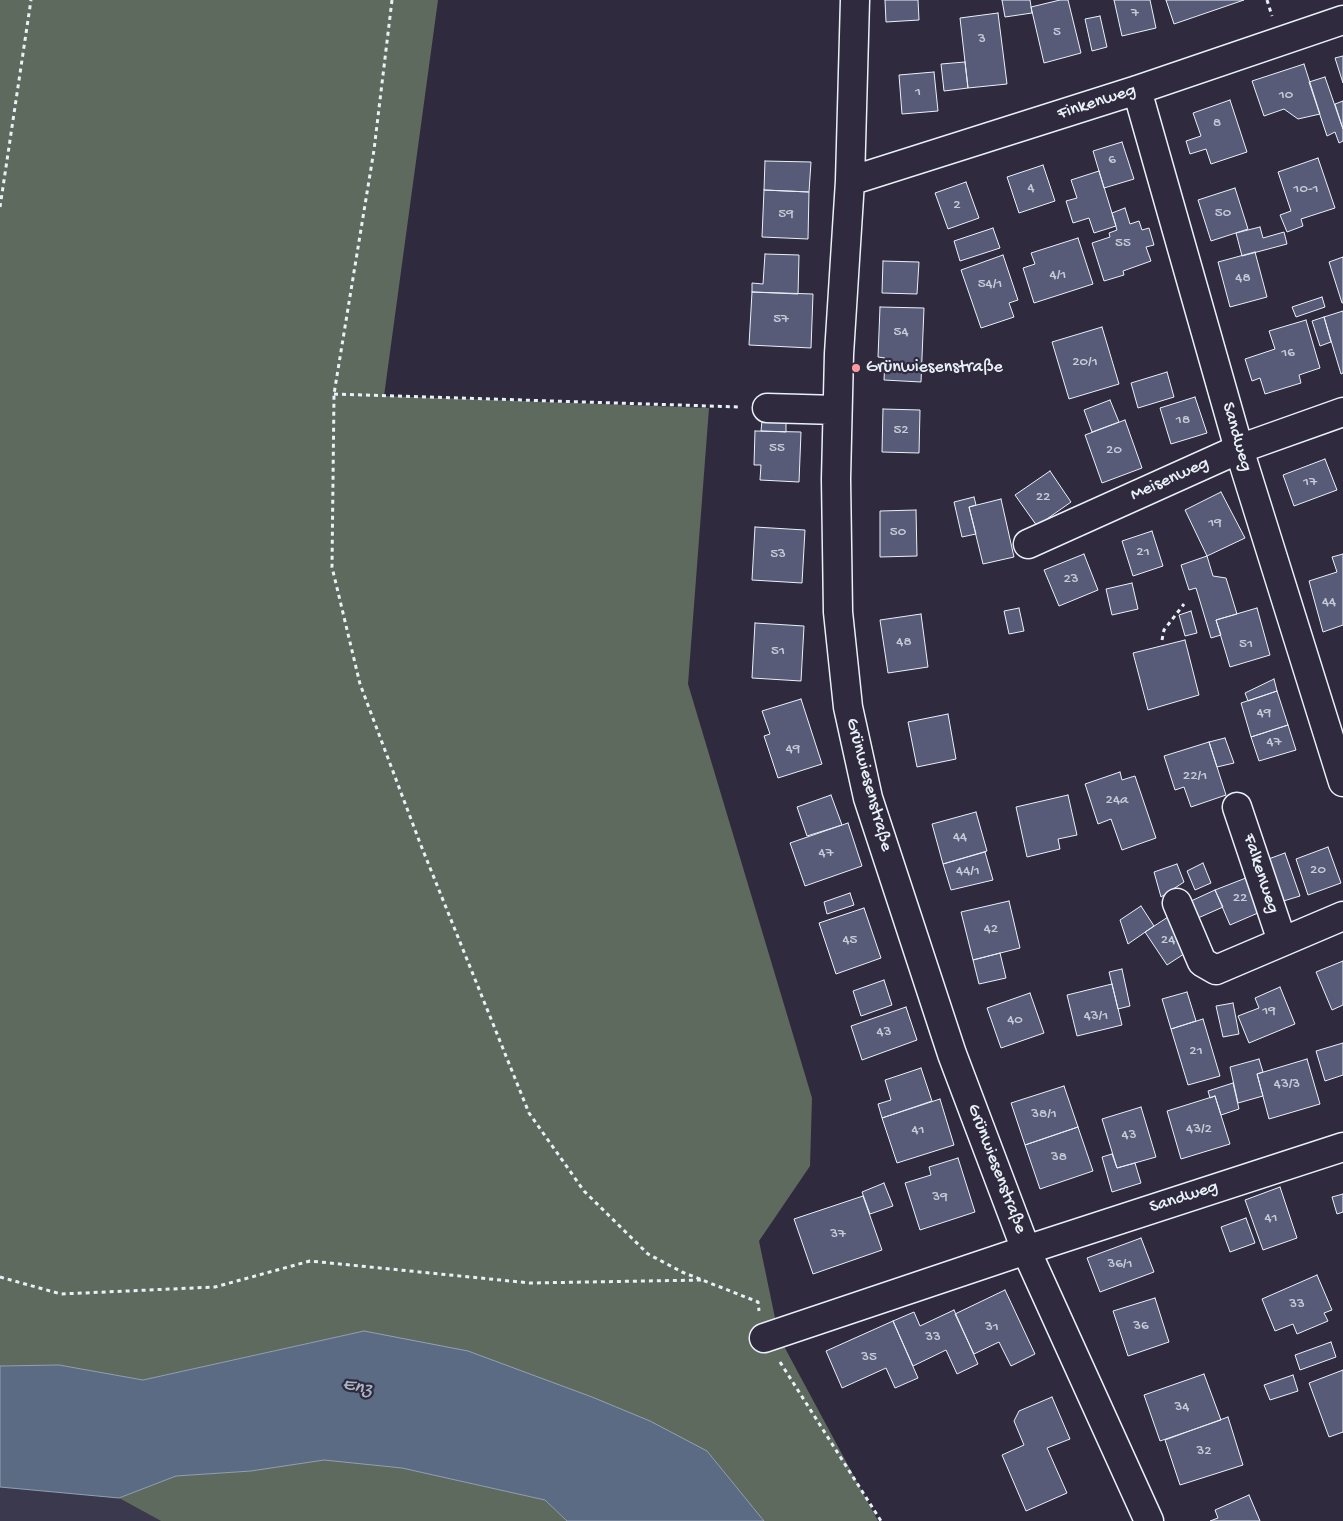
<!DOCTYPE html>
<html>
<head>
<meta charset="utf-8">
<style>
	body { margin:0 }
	canvas { display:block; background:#2f2a3d }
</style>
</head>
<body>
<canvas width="1343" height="1521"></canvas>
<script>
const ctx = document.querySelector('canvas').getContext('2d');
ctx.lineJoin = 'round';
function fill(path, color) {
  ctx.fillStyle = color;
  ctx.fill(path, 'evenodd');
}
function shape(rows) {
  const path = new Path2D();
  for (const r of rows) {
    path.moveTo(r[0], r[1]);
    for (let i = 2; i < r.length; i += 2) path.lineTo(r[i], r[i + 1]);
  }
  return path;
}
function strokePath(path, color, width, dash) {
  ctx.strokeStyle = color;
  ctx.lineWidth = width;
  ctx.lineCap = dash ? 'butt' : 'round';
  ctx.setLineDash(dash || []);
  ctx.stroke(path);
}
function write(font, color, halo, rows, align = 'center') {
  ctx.font = font + ' "Gochi Hand",sans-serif';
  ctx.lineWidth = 4.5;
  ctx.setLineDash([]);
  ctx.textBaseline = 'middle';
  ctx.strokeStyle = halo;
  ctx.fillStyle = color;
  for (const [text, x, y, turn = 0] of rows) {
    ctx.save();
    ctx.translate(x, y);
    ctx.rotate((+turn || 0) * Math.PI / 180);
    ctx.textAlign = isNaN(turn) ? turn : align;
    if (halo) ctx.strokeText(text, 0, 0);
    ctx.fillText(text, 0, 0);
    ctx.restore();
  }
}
fill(shape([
	[0,1487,119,1498,161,1521,0,1521]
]), '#3b394e');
fill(shape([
	[0,0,438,0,384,396,709,408,688,684,812,1098,810,1166,759,1241,779,1337,878,1521,764,1521,707,1451,364,1331,143,1380,59,1365,0,1366],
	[324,1460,402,1468,545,1500,567,1521,161,1521,119,1498,176,1476,251,1471]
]), '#5e6a5e');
const water = shape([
	[364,1331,468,1351,592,1397,650,1421,707,1451,764,1521,567,1521,545,1500,402,1468,324,1460,251,1471,176,1476,119,1498,0,1487,0,1366,59,1365,143,1380,364,1331]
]);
fill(water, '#5a6b83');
strokePath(water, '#93a1b2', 1);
const building = shape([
	[885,0,918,0,919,20,886,22,885,0],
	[1002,0,1030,0,1032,13,1005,17,1002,0],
	[1060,0,1068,0,1081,53,1044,63,1031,7,1060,0],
	[1114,0,1150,0,1156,28,1122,36,1114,0],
	[1166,0,1244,0,1174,24,1166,0],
	[998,13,1007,84,968,88,960,18,998,13],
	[1100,16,1107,47,1092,51,1085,19,1100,16],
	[1343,56,1343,83,1335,58,1343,56],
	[965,62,968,88,944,91,941,64,965,62],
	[1304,64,1320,114,1298,119,1284,109,1264,116,1252,81,1304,64],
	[934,72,938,111,902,114,899,75,934,72],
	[1325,77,1343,129,1343,141,1339,143,1335,132,1327,136,1309,82,1325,77],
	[1230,100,1247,152,1211,164,1206,149,1190,154,1186,141,1201,136,1193,113,1230,100],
	[1343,101,1343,129,1335,104,1343,101],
	[1122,142,1134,179,1104,188,1093,151,1122,142],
	[1318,158,1335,208,1301,219,1303,226,1287,232,1280,215,1291,211,1278,172,1318,158],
	[765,161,811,162,809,192,764,190,765,161],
	[1043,165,1055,201,1019,213,1007,177,1043,165],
	[1099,171,1116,226,1094,233,1089,218,1073,223,1066,201,1077,198,1071,180,1099,171],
	[966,182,979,218,948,229,935,193,966,182],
	[1235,188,1248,229,1211,241,1198,200,1235,188],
	[764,190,809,192,808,239,762,237,764,190],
	[1125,208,1130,224,1139,221,1142,230,1149,228,1154,245,1146,247,1151,261,1123,271,1124,275,1104,281,1092,243,1110,237,1109,233,1117,230,1112,213,1125,208],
	[1260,227,1263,238,1284,232,1287,244,1242,256,1236,233,1260,227],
	[993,228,1000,248,960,261,954,241,993,228],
	[1078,238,1093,284,1034,303,1023,268,1035,264,1031,253,1078,238],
	[1255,252,1267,297,1230,307,1218,262,1255,252],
	[765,254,799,255,798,294,752,292,752,283,763,284,765,254],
	[1003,255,1018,300,1009,303,1014,317,981,328,961,270,1003,255],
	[1343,257,1343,303,1342,303,1329,262,1343,257],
	[883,261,919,262,917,294,882,293,883,261],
	[752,292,813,294,811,348,749,345,752,292],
	[1322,297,1325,307,1296,317,1292,307,1322,297],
	[880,307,924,308,921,382,884,380,885,358,878,357,880,307],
	[1343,311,1343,373,1341,374,1324,317,1343,311],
	[1324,317,1331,342,1320,346,1312,321,1324,317],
	[1306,320,1320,368,1299,375,1301,383,1265,394,1260,378,1252,381,1245,359,1275,349,1269,331,1306,320],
	[1102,327,1119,384,1069,399,1052,342,1102,327],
	[1167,372,1174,397,1138,408,1131,383,1167,372],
	[1195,397,1207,433,1171,444,1160,408,1195,397],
	[1110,400,1119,422,1092,432,1084,410,1110,400],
	[883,409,920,410,919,453,882,452,883,409],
	[1125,420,1142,468,1102,483,1085,435,1125,420],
	[762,421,786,422,786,432,761,431,762,421],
	[755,431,801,432,799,482,760,480,761,465,754,465,755,431],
	[1325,459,1337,490,1294,506,1283,475,1325,459],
	[1050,471,1071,502,1037,526,1015,495,1050,471],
	[1221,492,1245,538,1207,556,1185,510,1221,492],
	[974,497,976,505,969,507,976,534,962,537,954,502,974,497],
	[1001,499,1014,557,983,564,969,507,1001,499],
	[916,510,917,556,880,557,880,511,916,510],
	[755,527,805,530,802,583,752,580,755,527],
	[1152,531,1163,566,1133,576,1122,541,1152,531],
	[1084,554,1098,590,1059,606,1044,570,1084,554],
	[1343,554,1343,625,1323,632,1309,581,1337,572,1332,557,1343,554],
	[1207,556,1213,576,1226,578,1237,614,1216,620,1221,635,1211,638,1196,588,1189,590,1181,565,1207,556],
	[1132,583,1138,609,1112,615,1106,589,1132,583],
	[1019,608,1024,631,1009,634,1004,611,1019,608],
	[1257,608,1270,655,1230,667,1216,620,1257,608],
	[1191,611,1197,633,1185,636,1179,615,1191,611],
	[921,614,928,667,888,673,880,620,921,614],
	[755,623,804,626,801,681,752,678,755,623],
	[1185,640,1199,695,1148,710,1133,653,1185,640],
	[1274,679,1277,691,1248,701,1245,693,1274,679],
	[1277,691,1288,725,1251,737,1241,703,1277,691],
	[801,699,822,764,778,778,764,736,770,734,762,711,801,699],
	[948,714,956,759,917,767,908,722,948,714],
	[1288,725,1296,750,1259,761,1251,737,1288,725],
	[1225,738,1234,763,1217,767,1209,742,1225,738],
	[1209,742,1226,795,1191,807,1184,787,1175,790,1164,756,1209,742],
	[1120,772,1122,780,1135,776,1156,838,1122,850,1111,819,1098,824,1085,784,1120,772],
	[831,795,842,825,807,836,797,807,831,795],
	[1068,795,1077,835,1058,839,1060,849,1027,857,1016,807,1068,795],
	[976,812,987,851,943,864,932,824,976,812],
	[848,823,862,866,805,886,790,843,848,823],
	[1328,847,1341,883,1308,895,1296,859,1328,847],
	[985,852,993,880,951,890,943,864,985,852],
	[1285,853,1300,896,1277,903,1263,861,1285,853],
	[1203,863,1211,883,1195,890,1187,871,1203,863],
	[1177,864,1184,882,1161,897,1154,872,1177,864],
	[1251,876,1265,910,1230,925,1215,890,1251,876],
	[1215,890,1223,907,1198,918,1191,901,1215,890],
	[850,893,854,905,827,914,824,902,850,893],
	[1009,901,1020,948,973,960,961,912,1009,901],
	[1141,906,1154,926,1128,944,1120,920,1141,906],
	[864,908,881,958,836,974,819,923,864,908],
	[1168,917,1190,950,1167,965,1145,932,1168,917],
	[1000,953,1006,978,979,984,973,960,1000,953],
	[1343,961,1343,1005,1332,1010,1316,972,1343,961],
	[1122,969,1130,1006,1118,1009,1109,972,1122,969],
	[884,980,892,1005,861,1016,853,991,884,980],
	[1112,984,1122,1025,1077,1036,1067,995,1112,984],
	[1280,987,1295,1024,1249,1043,1238,1016,1259,1008,1255,998,1280,987],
	[1187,992,1196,1021,1171,1029,1162,999,1187,992],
	[1030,993,1044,1033,1001,1048,987,1008,1030,993],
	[1233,1003,1239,1034,1223,1037,1216,1006,1233,1003],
	[906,1007,917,1040,862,1060,851,1026,906,1007],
	[1203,1019,1220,1076,1188,1085,1171,1029,1203,1019],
	[1343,1043,1343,1075,1325,1081,1316,1051,1343,1043],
	[1259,1059,1263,1072,1257,1074,1263,1096,1238,1103,1230,1067,1259,1059],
	[1307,1059,1320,1104,1269,1119,1257,1074,1307,1059],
	[921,1068,932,1101,882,1118,878,1104,891,1100,885,1080,921,1068],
	[1233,1083,1239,1109,1221,1115,1215,1096,1210,1098,1208,1091,1233,1083],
	[1064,1086,1078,1127,1025,1145,1011,1103,1064,1086],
	[1215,1096,1230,1144,1181,1159,1167,1111,1215,1096],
	[940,1099,954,1145,897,1163,882,1118,940,1099],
	[1141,1107,1156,1157,1117,1168,1102,1119,1141,1107],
	[1078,1127,1093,1171,1040,1189,1025,1145,1078,1127],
	[1112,1154,1117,1168,1135,1163,1141,1183,1112,1192,1102,1157,1112,1154],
	[958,1158,975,1212,920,1230,905,1183,931,1175,929,1167,958,1158],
	[884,1183,893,1206,870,1214,862,1192,884,1183],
	[1280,1187,1297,1238,1263,1250,1245,1200,1280,1187],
	[1343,1194,1343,1212,1337,1214,1332,1197,1343,1194],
	[863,1196,882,1250,813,1274,794,1219,863,1196],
	[1246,1218,1255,1243,1230,1252,1221,1227,1246,1218],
	[1141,1238,1154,1272,1100,1292,1087,1258,1141,1238],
	[1317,1275,1332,1310,1324,1313,1328,1321,1297,1334,1293,1324,1275,1331,1262,1299,1317,1275],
	[1005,1290,1035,1354,1011,1366,999,1342,974,1354,955,1314,1005,1290],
	[1155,1298,1169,1342,1128,1356,1113,1311,1155,1298],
	[954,1310,978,1364,957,1374,946,1350,913,1366,893,1321,914,1312,920,1326,954,1310],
	[893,1321,918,1378,895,1388,886,1368,842,1388,826,1351,893,1321],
	[1331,1342,1336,1357,1300,1370,1295,1355,1331,1342],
	[1343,1370,1343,1432,1329,1437,1309,1383,1343,1370],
	[1204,1374,1221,1420,1160,1441,1144,1395,1204,1374],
	[1293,1375,1298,1391,1270,1400,1264,1385,1293,1375],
	[1052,1397,1070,1439,1047,1448,1067,1493,1026,1511,1002,1455,1024,1445,1014,1421,1019,1411,1052,1397],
	[1228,1417,1243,1465,1180,1485,1165,1440,1228,1417],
	[1249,1495,1260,1521,1210,1521,1218,1518,1215,1510,1249,1495]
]);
fill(building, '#575b77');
strokePath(building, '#e8f1f8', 1);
const minor = shape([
	[855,0,850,181,839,354,836,479,838,612,848,707,868,798,952,1054,1026,1250,1149,1521],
	[1137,90,1239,449,1343,782],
	[850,181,1137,90,1343,20],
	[767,408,837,410],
	[1028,544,1239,449,1343,412],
	[1237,807,1282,941],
	[1177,903,1202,962,1216,970,1343,916],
	[764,1338,1026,1250,1343,1147]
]);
strokePath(minor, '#e8f1f8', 31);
strokePath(shape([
	[392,0,374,150,334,394,332,567,360,684,420,843,529,1113,584,1191,648,1254,682,1272,758,1302,759,1311],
	[1267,0,1272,16],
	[0,207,31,0],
	[334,394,741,407],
	[1162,640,1164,630,1184,604],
	[0,1277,61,1294,215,1287,310,1261,530,1283,703,1280],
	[780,1362,881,1521]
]), '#e8f1f8', 3, [4, 4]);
strokePath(minor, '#2f2a3d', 28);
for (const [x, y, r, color] of [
	[856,368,5,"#ff9aa2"]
]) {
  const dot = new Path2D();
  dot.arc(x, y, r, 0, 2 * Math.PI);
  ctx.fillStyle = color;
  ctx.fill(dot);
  strokePath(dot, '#2f2a3d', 2);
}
write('15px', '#c4ccd8', null, [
	["7",1135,14],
	["5",1057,33],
	["3",982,40],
	["1",918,93],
	["10",1286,96],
	["8",1217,124],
	["6",1112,161],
	["4",1031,189],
	["10-1",1306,190],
	["2",957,206],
	["50",1223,214],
	["59",786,215],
	["55",1123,244],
	["4/1",1058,276],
	["48",1243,279],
	["54/1",990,285],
	["57",781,320],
	["54",901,333],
	["16",1288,354],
	["20/1",1085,363],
	["18",1183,421],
	["52",901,431],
	["55",777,449],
	["20",1114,451],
	["17",1310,483],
	["22",1043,498],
	["19",1215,524],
	["50",898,533],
	["21",1143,553],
	["53",778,555],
	["23",1071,580],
	["44",1329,603],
	["48",904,643],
	["51",1246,645],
	["51",778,652],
	["49",1264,714],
	["47",1274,743],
	["49",793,750],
	["22/1",1195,777],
	["24a",1117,801],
	["44",960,838],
	["47",826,854],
	["20",1318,871],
	["44/1",968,872],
	["22",1240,899],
	["42",991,930],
	["45",850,941],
	["24",1168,941],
	["19",1269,1012],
	["43/1",1096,1017],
	["40",1015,1021],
	["43",884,1033],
	["21",1196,1052],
	["43/3",1287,1085],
	["38/1",1044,1115],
	["43/2",1199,1130],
	["41",918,1131],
	["43",1129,1136],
	["38",1059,1158],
	["39",940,1198],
	["41",1271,1219],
	["37",838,1235],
	["36/1",1120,1265],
	["33",1297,1305],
	["36",1141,1327],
	["31",992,1328],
	["33",933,1338],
	["35",869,1358],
	["34",1182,1408],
	["32",1204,1452]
]);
write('18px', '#e8f1f8', '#2f2a3d', [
	["Finkenweg",1097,103,-18],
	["Sandweg",1236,437,74],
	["Meisenweg",1170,480,-24],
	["Grünwiesenstraße",868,785,75],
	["Falkenweg",1260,874,72],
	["Grünwiesenstraße",996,1169,69],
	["Sandweg",1184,1198,-18]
]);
write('18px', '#e8f1f8', '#2f2a3d', [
	["Grünwiesenstraße",866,368]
], 'left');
write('italic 19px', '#a8b5c3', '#2f2a3d', [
	["Enz",357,1388,13]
]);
</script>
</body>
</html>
